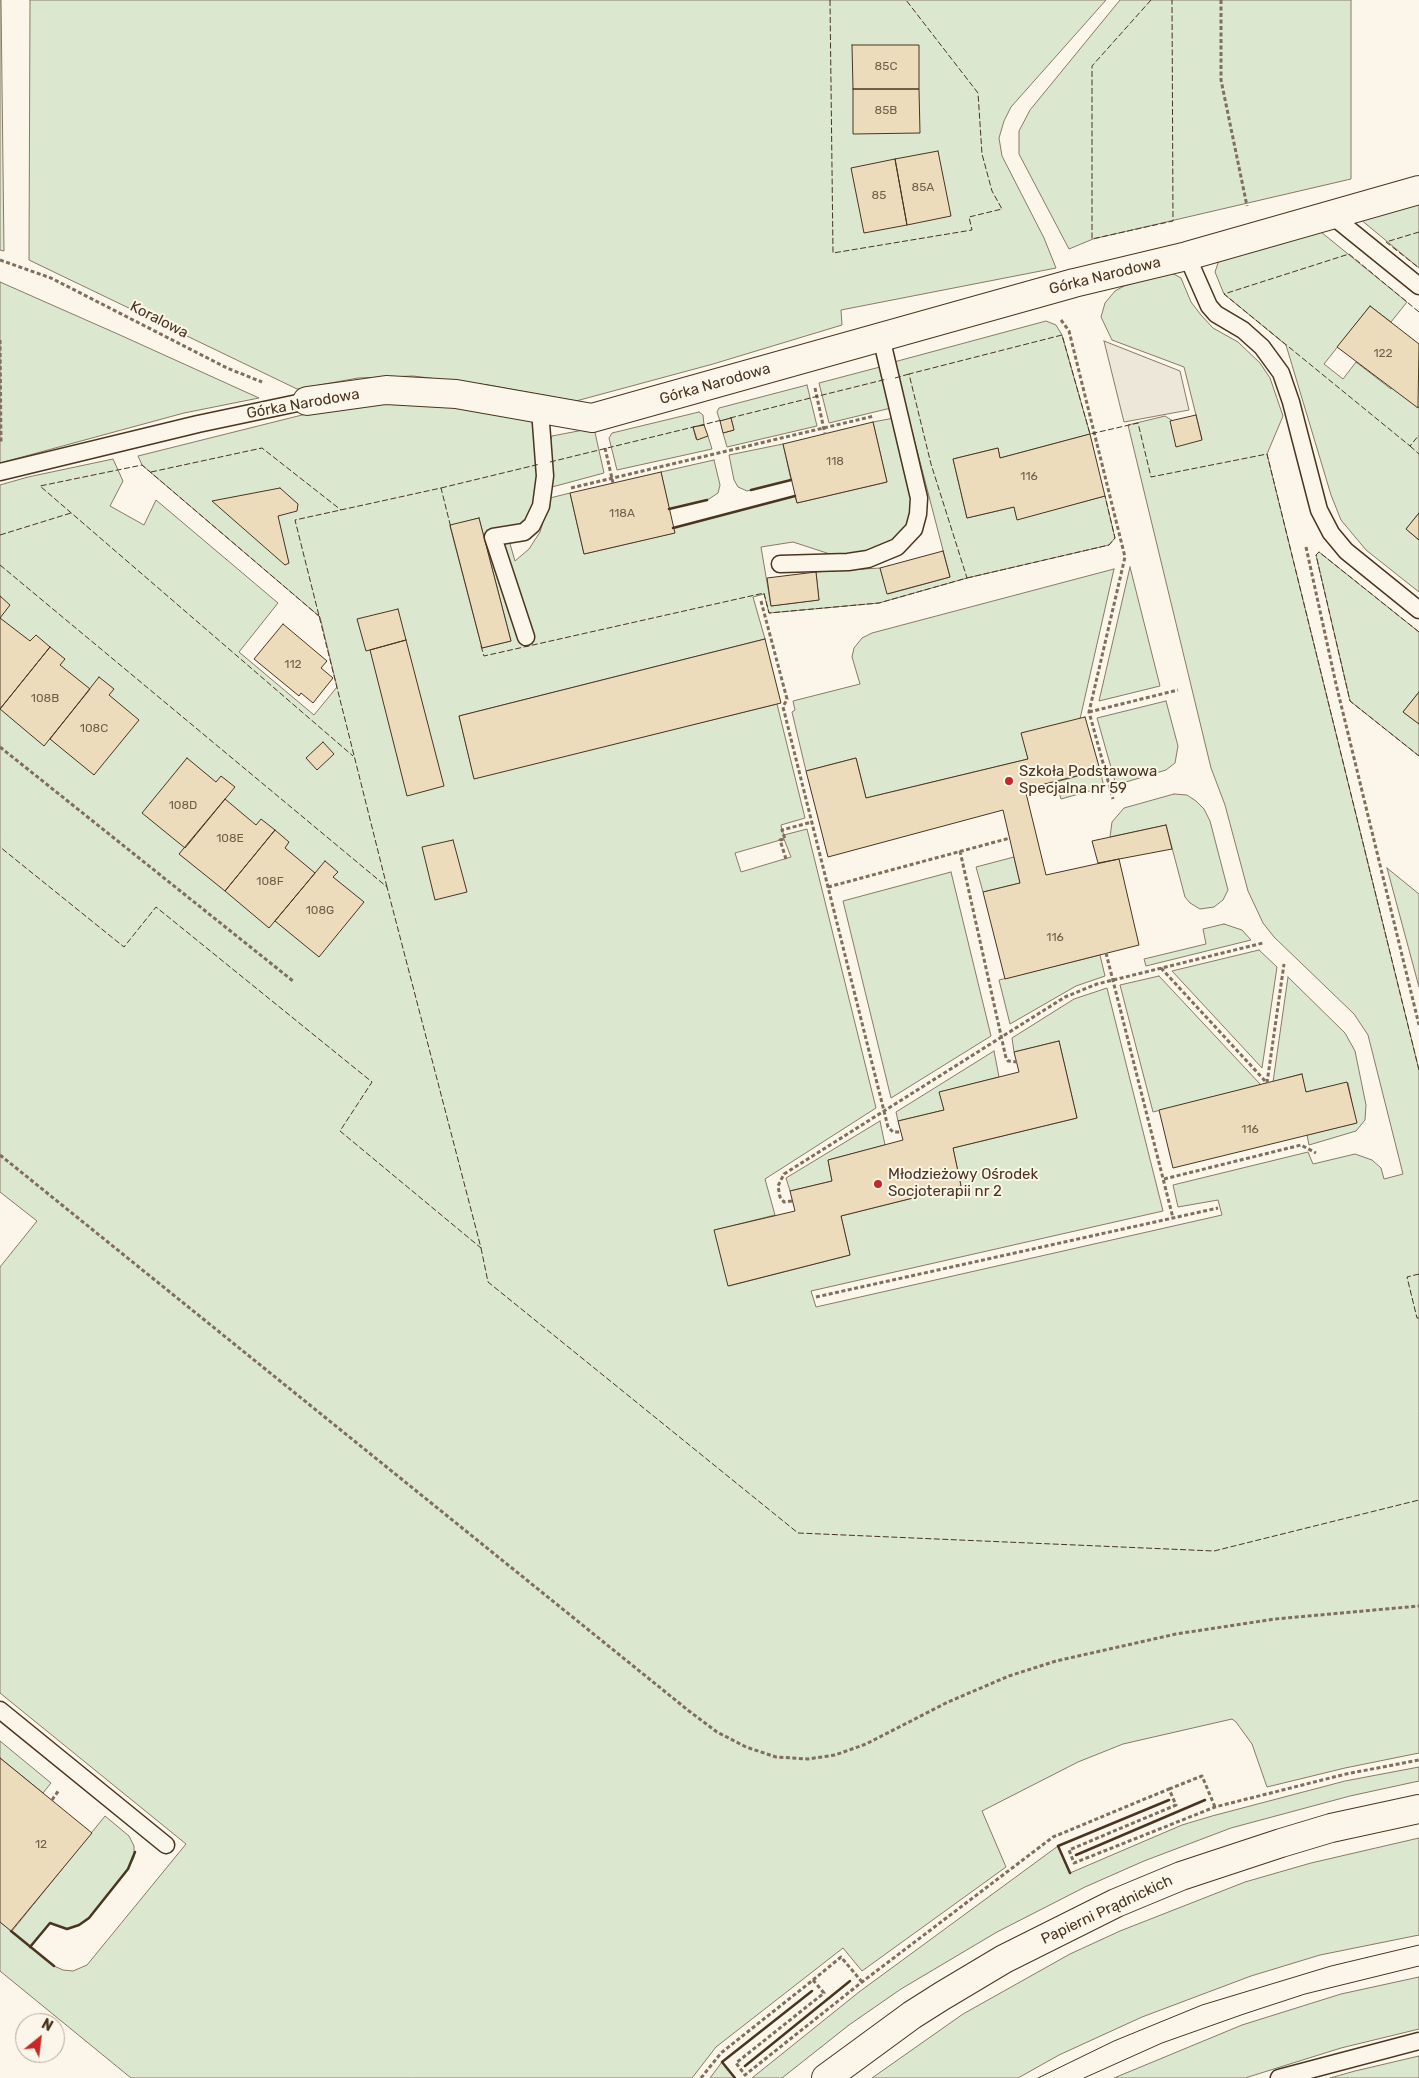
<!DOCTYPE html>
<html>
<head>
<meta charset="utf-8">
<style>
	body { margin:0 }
	#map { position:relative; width:1419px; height:2078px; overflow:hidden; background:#fbf6e9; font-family:Rubik,sans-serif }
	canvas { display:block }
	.north { position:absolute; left:15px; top:2013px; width:50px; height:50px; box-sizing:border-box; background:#fbf6e9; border:1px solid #b4a999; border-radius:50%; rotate:29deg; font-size:14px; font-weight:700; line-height:20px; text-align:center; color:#4a3520 }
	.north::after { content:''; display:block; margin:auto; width:18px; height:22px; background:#c62828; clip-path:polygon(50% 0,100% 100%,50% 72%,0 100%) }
</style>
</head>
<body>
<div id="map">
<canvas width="1419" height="2078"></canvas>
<div class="north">N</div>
</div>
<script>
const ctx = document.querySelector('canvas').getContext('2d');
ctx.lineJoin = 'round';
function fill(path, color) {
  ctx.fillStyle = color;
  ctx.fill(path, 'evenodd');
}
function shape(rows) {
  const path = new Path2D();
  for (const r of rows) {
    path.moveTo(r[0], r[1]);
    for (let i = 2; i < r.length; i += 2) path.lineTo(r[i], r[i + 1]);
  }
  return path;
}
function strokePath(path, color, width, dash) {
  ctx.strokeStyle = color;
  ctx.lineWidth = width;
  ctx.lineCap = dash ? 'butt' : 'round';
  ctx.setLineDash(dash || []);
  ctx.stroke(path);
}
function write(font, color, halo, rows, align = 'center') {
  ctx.font = font + ' Rubik,sans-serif';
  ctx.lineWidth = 4;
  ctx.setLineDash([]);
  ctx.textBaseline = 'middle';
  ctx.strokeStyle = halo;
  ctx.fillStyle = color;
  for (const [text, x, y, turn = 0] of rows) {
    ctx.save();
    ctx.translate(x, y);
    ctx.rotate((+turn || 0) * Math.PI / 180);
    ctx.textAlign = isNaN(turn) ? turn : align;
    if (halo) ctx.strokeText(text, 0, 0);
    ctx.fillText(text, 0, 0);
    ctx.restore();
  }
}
const green = shape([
	[0,0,1,0,4,251,0,250,0,0],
	[30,0,1106,0,1011,107,1004,121,999,138,1002,156,1044,238,1056,268,841,310,842,325,713,364,576,401,488,385,413,376,358,378,297,389,29,260,30,0],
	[1120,0,1351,0,1351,179,1093,239,1069,249,1019,154,1019,131,1030,110,1120,0],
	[1419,203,1419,268,1360,219,1419,203],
	[1321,232,1407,302,1391,322,1370,306,1324,364,1343,379,1356,362,1391,389,1393,387,1419,407,1419,513,1406,529,1419,540,1419,592,1366,550,1341,520,1331,495,1286,345,1224,294,1215,272,1219,260,1321,232],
	[1170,272,1181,278,1191,302,1201,315,1213,328,1238,342,1260,363,1270,378,1283,416,1267,454,1419,1070,1419,1753,1345,1768,1267,1787,1252,1744,1236,1722,1232,1719,1123,1744,1078,1762,982,1811,1006,1867,862,1971,843,1948,716,2047,692,2078,131,2078,0,1971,0,1922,12,1931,105,1816,129,1836,134,1846,134,1857,128,1869,89,1918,79,1925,67,1929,50,1923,31,1947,54,1966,63,1970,73,1971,87,1965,186,1844,0,1693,0,1267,37,1221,0,1192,0,485,28,477,113,459,123,481,110,506,144,525,156,500,278,603,239,652,314,715,337,687,320,617,142,465,138,456,342,405,449,400,532,419,539,464,539,492,524,524,506,530,515,561,529,549,540,532,550,498,570,493,584,554,674,533,673,528,795,496,797,503,887,482,873,422,894,418,910,486,912,507,908,523,898,537,874,550,836,556,793,542,761,547,771,606,819,600,816,572,880,568,888,594,950,577,894,362,1046,321,1056,325,1062,335,1090,434,1000,458,998,448,953,459,967,518,1014,507,1017,519,1105,496,1115,538,1109,545,967,578,879,603,769,613,764,594,753,597,765,639,459,716,474,778,777,704,805,818,781,825,782,830,784,835,807,829,876,1108,765,1179,775,1215,715,1230,729,1286,850,1255,841,1216,961,1186,953,1148,1077,1118,1059,1041,1014,1052,1012,1038,1074,999,1107,988,1163,1211,811,1291,816,1307,1222,1215,1218,1200,1178,1207,1173,1185,1308,1152,1313,1164,1355,1154,1372,1160,1381,1168,1384,1179,1403,1174,1368,1035,1354,1014,1274,937,1263,923,1248,891,1225,805,1211,768,1128,425,1165,416,1202,439,1184,367,1112,340,1101,317,1105,303,1115,291,1124,286,1170,272],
	[479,518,511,641,482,648,450,526,479,518],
	[784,839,791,857,741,872,735,853,784,839],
	[0,282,120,335,259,398,184,413,0,463,0,282],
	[880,367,891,408,829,423,819,383,880,367],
	[807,385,817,426,727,447,723,433,734,430,731,418,720,421,717,412,719,408,807,385],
	[699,412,703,415,704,425,693,427,696,439,708,436,712,449,617,470,609,438,612,433,699,412],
	[594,428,604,473,552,487,550,442,552,436,594,428],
	[783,444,791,480,747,491,738,487,734,480,729,455,783,444],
	[714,460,720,485,718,493,709,499,669,509,661,472,714,460],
	[1319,552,1419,632,1419,692,1403,712,1419,724,1419,756,1350,701,1316,555,1319,552],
	[1130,567,1160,686,1099,701,1130,567],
	[1114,569,1080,719,1022,733,1028,759,866,798,856,758,806,771,792,712,795,710,793,701,860,684,852,657,854,648,862,638,872,633,1114,569],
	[1166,701,1178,746,1175,763,1166,770,1116,785,1097,718,1166,701],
	[1100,770,1104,787,1061,799,1056,782,1100,770],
	[1174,794,1187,795,1196,801,1204,809,1210,821,1228,890,1223,900,1214,907,1200,909,1190,903,1185,897,1166,825,1110,837,1112,822,1124,808,1174,794],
	[1014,857,1020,883,983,892,976,867,1014,857],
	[1387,868,1419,894,1419,987,1387,868],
	[951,872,991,1036,891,1098,843,901,951,872],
	[1224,924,1242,930,1251,940,1146,966,1144,959,1206,944,1203,929,1224,924],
	[1259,950,1277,967,1262,1068,1172,971,1259,950],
	[1100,955,1105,976,1076,986,1010,1024,999,980,1100,955],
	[1159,976,1261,1085,1153,1112,1120,985,1159,976],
	[1288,977,1345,1033,1355,1051,1366,1105,1365,1120,1356,1131,1309,1145,1307,1135,1356,1123,1348,1083,1306,1092,1301,1074,1273,1082,1288,977],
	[994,1051,999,1077,940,1092,944,1110,898,1121,896,1112,994,1051],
	[880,1121,885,1145,828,1160,832,1181,790,1191,786,1178,880,1121],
	[0,1741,51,1783,43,1793,0,1758,0,1741],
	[1419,1767,1419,1781,1350,1796,1231,1828,1144,1861,1085,1887,997,1932,901,1989,849,2025,782,2078,752,2078,859,1992,1058,1846,1070,1873,1182,1825,1212,1816,1345,1781,1419,1767],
	[1419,1838,1419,1935,1320,1955,1251,1976,1142,2017,1059,2055,1018,2078,872,2078,963,2014,1070,1954,1120,1931,1245,1882,1311,1863,1419,1838],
	[1419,1977,1419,2029,1341,2048,1245,2078,1114,2078,1242,2025,1341,1994,1419,1977],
	[1419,2056,1419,2078,1330,2078,1355,2071,1419,2056],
	[722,2062,735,2078,710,2078,722,2062]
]);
fill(green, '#dce7d0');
strokePath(green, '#887966', 1);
const parking = shape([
	[1104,341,1180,371,1189,410,1124,422,1104,341]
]);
fill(parking, '#ede7d9');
strokePath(parking, '#887966', 1);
const building = shape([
	[852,45,919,45,919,89,853,89,852,45],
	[853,89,919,89,920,133,853,134,853,89],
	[938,151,951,216,907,225,895,159,938,151],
	[895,159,907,225,864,233,851,168,895,159],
	[1370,306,1419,344,1418,408,1337,347,1370,306],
	[1196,415,1202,440,1176,447,1170,421,1196,415],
	[731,418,734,430,723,433,720,421,731,418],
	[873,422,887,482,797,503,783,444,873,422],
	[704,425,708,436,697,440,693,427,704,425],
	[1090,434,1105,496,1017,520,1014,507,967,518,953,459,998,448,1000,458,1090,434],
	[661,472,675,533,584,554,570,493,661,472],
	[280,488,298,504,297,511,278,516,289,563,285,565,212,501,280,488],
	[1419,513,1419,540,1406,529,1419,513],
	[479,518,511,641,482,648,450,525,479,518],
	[943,551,950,577,887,594,880,568,943,551],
	[816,572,819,600,771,606,767,578,816,572],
	[0,596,10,605,0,618,0,596],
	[398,609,406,640,366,651,357,619,398,609],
	[0,618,30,641,36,635,50,647,0,709,0,618],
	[283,624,327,661,321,668,333,678,313,703,301,693,299,696,254,659,283,624],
	[765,639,781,703,474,779,459,716,765,639],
	[406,640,444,786,407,796,370,650,406,640],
	[50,647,65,659,60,665,90,689,44,746,0,709,50,647],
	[99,677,114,689,109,695,139,720,94,775,50,739,99,677],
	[1419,692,1419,724,1403,712,1419,692],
	[1085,717,1100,770,1025,789,1046,875,1119,859,1139,945,1005,979,983,892,1020,883,1003,810,828,857,806,771,856,758,866,798,1028,759,1021,733,1085,717],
	[323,742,334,754,317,770,306,758,323,742],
	[187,758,216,782,221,776,235,787,185,848,142,813,187,758],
	[225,799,256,825,261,819,275,830,225,891,179,854,225,799],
	[1166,825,1172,849,1098,863,1092,841,1166,825],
	[275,830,289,842,285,848,315,873,269,928,225,891,275,830],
	[453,840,467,892,435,900,422,847,453,840],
	[325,861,338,872,333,877,364,902,319,957,275,921,325,861],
	[1059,1041,1077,1118,953,1148,961,1186,841,1216,850,1255,728,1286,714,1230,795,1211,790,1191,832,1181,828,1160,903,1140,898,1121,944,1110,939,1092,1019,1072,1014,1052,1059,1041],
	[1302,1074,1306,1092,1347,1082,1357,1123,1173,1168,1159,1110,1302,1074],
	[0,1758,92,1833,11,1931,0,1922,0,1758]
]);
fill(building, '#ecdcbc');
strokePath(building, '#4a3520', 1);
const lane = shape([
	[1330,214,1419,286],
	[1187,256,1209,306,1216,314,1243,330,1262,347,1281,373,1291,402,1319,510,1331,533,1346,551,1419,610],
	[0,472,198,424,307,401],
	[780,564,848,562,868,559,897,547,914,529,918,514,919,498,881,337],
	[526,637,493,537,524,532,532,525,541,506,545,476,540,410],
	[0,1710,166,1845],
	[1279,2078,1419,2041]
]);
const street = shape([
	[307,401,386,390,456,394,592,418,1074,283,1187,256,1419,190],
	[826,2078,912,2015,942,1996,1004,1959,1116,1903,1181,1876,1281,1843,1331,1828,1419,1809]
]);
strokePath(lane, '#4a3520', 19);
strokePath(street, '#4a3520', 30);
strokePath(shape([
	[1221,0,1221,80,1247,206],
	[0,260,51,278,227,368,262,382],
	[1061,320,1069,331,1125,557,1089,712,1113,799],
	[0,340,1,444],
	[815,388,825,434],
	[605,448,613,483],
	[571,488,874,416],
	[1306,547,1336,684,1419,1025],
	[761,601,787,699,783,707,888,1127,893,1132,901,1132],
	[1089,712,1178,690],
	[0,747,293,981],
	[960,851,1006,1058,1008,1061,1017,1062],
	[786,859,780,840,785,839,782,830,812,822],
	[828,887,1010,838],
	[1106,953,1173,1218],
	[1161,968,1267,1083],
	[1267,1083,1284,964],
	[0,1155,689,1711,717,1732,746,1747,776,1757,808,1759,835,1755,866,1744,948,1702,1009,1676,1056,1661,1176,1634,1275,1619,1419,1606],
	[1164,1179,1301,1145,1316,1153],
	[792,1201,784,1202,780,1197,778,1186,784,1174,1065,997,1097,984,1263,943],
	[816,1297,1218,1208],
	[1169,1789,1202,1776,1215,1807],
	[52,1800,59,1790],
	[813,1980,841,1957,862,1982],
	[701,2078,721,2053,813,1980,824,1993,736,2063,745,2075,862,1982,1053,1837,1169,1789,1176,1805,1069,1850,1074,1863,1215,1807,1346,1774,1419,1760]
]), '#7f6f5c', 3, [4, 2.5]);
strokePath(lane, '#fbf6e9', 16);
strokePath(street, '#fbf6e9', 28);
strokePath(shape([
	[1038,2078,1114,2041,1202,2005,1331,1966,1419,1945],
	[1084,2078,1162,2043,1244,2014,1305,1994,1419,1966]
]), '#4a3520', 1);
strokePath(shape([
	[830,0,833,253,972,230,969,217,1002,209,992,191,982,154,978,93,906,0],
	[1151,0,1092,66,1092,239,1173,221,1172,0],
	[1419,232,1386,242,1419,268],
	[1419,312,1349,254,1224,294,1410,446,1419,435],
	[895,378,909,374],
	[730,418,887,379],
	[1410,446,1419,454],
	[550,462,722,420],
	[151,472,262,448,341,510],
	[441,488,540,464],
	[0,535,71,513],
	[0,565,387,887,481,1248,340,1131,372,1082,156,907,124,947,0,847],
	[967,578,1109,545,1115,538,1105,496],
	[320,617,142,465,40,486,353,756],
	[1419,632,1319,552,1316,555,1350,701,1419,756],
	[481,646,484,656,764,593,769,613,879,603,967,578,931,464,909,374,1062,335,1090,434,1138,423,1151,477,1267,454,1419,1070],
	[387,887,295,520,441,488,451,528],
	[481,1248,488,1282,798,1533,1214,1551,1419,1500],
	[1419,1274,1407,1277,1417,1318,1419,1318]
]), '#4a3520', 1, [6, 2.5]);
strokePath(shape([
	[751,490,791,480],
	[669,509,707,500],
	[673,528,795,496],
	[1076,1855,1205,1800],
	[1070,1873,1058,1846,1169,1800],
	[11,1931,54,1966],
	[30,1947,50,1923,67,1929,79,1925,89,1918,128,1869,135,1852],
	[745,2066,850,1981],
	[735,2078,722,2062,812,1991]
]), '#4a3520', 2.5);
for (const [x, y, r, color] of [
	[1009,781,5,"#c62828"],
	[878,1184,5,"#c62828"]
]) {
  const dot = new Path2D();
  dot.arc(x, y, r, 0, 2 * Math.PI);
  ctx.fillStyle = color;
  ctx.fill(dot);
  strokePath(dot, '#fbf6e9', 2);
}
write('12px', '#725f47', null, [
	["85C",886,67],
	["85B",886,111],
	["85A",923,188],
	["85",879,196],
	["122",1383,354],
	["118",835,462],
	["116",1029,477],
	["118A",622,514],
	["112",293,665],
	["108B",45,699],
	["108C",94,729],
	["108D",183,806],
	["108E",230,839],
	["108F",270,882],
	["108G",320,911],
	["116",1055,938],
	["116",1250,1130],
	["12",41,1845]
]);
write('15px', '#4a3520', '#fbf6e9', [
	["Górka Narodowa",1105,276,-14],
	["Koralowa",159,320,27],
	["Górka Narodowa",715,384,-16],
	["Górka Narodowa",303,404,-10],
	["Papierni Prądnickich",1107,1910,-25]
]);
write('15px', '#4a3520', '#fbf6e9', [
	["Szkoła Podstawowa",1019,772],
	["Specjalna nr 59",1019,789],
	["Młodzieżowy Ośrodek",888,1175],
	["Socjoterapii nr 2",888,1192]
], 'left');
</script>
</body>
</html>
